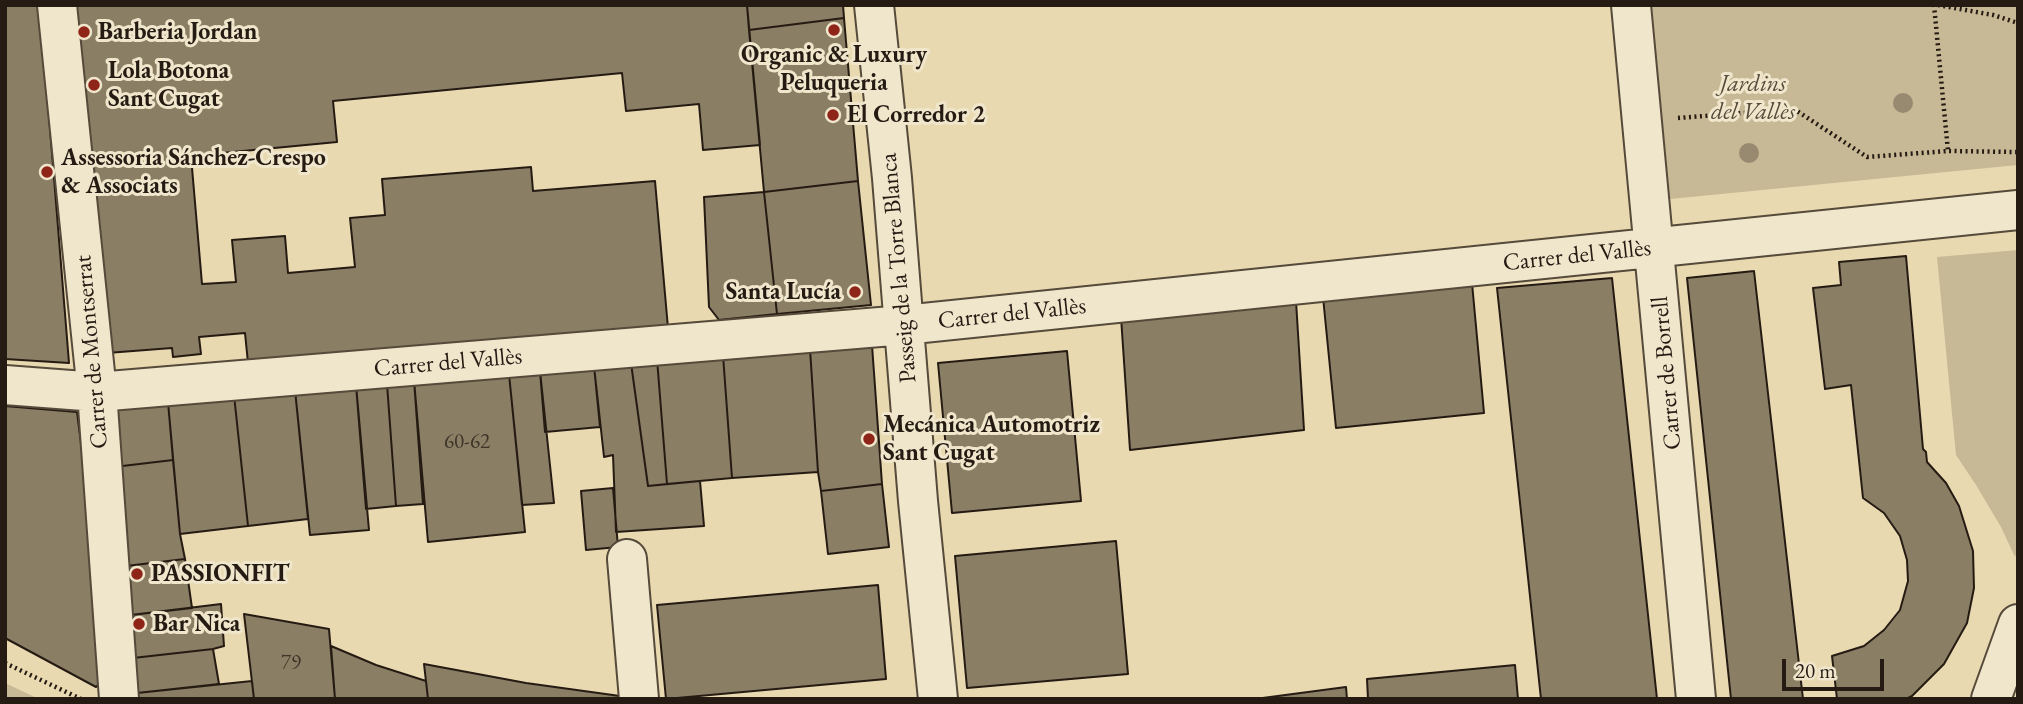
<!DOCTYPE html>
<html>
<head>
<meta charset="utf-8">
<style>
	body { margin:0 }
	#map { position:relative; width:2023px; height:704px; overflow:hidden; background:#e8d9b1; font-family:"EB Garamond",serif }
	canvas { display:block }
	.frame { position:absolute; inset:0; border:7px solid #251b13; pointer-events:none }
	.scale { position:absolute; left:1782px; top:659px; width:102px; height:32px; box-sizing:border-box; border:4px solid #251b13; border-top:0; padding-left:9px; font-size:21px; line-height:24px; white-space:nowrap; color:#251b13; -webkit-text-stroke:5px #f0e6cc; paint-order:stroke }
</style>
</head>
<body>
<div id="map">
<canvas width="2023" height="704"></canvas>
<div class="frame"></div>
<div class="scale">20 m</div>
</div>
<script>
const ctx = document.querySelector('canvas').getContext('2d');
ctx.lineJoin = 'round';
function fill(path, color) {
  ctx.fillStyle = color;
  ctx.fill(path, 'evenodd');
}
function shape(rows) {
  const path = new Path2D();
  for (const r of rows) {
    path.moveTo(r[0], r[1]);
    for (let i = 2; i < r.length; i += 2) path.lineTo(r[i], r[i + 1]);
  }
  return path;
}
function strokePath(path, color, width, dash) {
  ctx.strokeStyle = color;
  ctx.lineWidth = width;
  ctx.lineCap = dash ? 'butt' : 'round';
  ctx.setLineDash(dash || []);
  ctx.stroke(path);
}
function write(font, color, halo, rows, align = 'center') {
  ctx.font = font + ' "EB Garamond",serif';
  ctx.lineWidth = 6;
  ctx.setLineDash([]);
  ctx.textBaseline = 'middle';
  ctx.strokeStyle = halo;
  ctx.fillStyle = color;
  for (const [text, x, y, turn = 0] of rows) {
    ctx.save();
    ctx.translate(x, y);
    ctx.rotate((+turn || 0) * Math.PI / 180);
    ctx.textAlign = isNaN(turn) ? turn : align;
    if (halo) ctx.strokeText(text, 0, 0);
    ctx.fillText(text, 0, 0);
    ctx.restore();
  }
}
fill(shape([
	[1651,5,2018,5,2018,165,1670,199],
	[2018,250,2018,548,2015,557,2001,527,1976,485,1956,455,1937,257],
	[5,683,39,699,5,699]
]), '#c7b996');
const building = shape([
	[5,5,40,5,69,363,5,359,5,5],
	[73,5,747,5,760,145,703,150,699,104,626,111,622,73,333,101,337,142,191,156,202,284,236,282,232,240,285,236,288,273,355,267,350,218,385,215,382,179,531,167,533,191,655,181,668,328,248,363,245,333,199,337,201,354,173,357,172,348,107,353,73,5],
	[747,5,843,5,844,18,749,30,747,5],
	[844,18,858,181,764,192,749,30,844,18],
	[858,181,871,305,777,314,764,192,858,181],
	[764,192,777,314,719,320,709,307,704,197,764,192],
	[1906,256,1923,449,1926,452,1927,462,1946,483,1959,506,1973,551,1974,588,1967,623,1944,664,1912,696,1906,699,1837,699,1832,656,1864,646,1884,630,1900,610,1908,581,1907,560,1900,536,1884,513,1863,498,1851,385,1825,389,1813,288,1841,285,1839,262,1906,256],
	[1754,271,1803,699,1731,699,1687,278,1754,271],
	[1612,278,1657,699,1541,699,1497,288,1612,278],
	[1472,283,1484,413,1336,428,1323,297,1472,283],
	[1296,301,1304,430,1130,450,1121,317,1296,301],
	[872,345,882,484,821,491,818,472,810,349,872,345],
	[810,349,818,472,732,478,723,355,810,349],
	[1067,351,1081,501,952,513,938,363,1067,351],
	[723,355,732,478,667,484,657,359,723,355],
	[657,359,667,484,648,486,631,363,657,359],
	[631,363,648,486,700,481,704,526,616,532,613,455,604,457,594,366,631,363],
	[594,366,600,427,545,432,540,371,594,366],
	[540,371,554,503,522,505,509,374,540,371],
	[509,374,525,532,428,542,414,380,509,374],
	[414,380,423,504,396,506,387,384,414,380],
	[387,384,396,506,366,509,356,385,387,384],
	[356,385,369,530,310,535,295,390,356,385],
	[295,390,308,519,248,526,234,395,295,390],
	[234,395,248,526,180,534,168,402,234,395],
	[168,402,173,460,114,467,108,406,168,402],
	[5,406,77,412,110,674,96,687,5,638,5,406],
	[173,460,180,534,185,559,126,566,114,467,173,460],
	[882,484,889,547,828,554,821,491,882,484],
	[613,488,618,547,586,550,581,491,613,488],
	[1116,541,1128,674,967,688,955,556,1116,541],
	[185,559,192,608,131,615,126,566,185,559],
	[878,585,886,679,666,699,657,605,878,585],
	[221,604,224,646,213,649,133,658,131,615,221,604],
	[244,614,329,629,335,699,254,699,244,614],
	[331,646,376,665,426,681,428,699,335,699,331,646],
	[213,649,219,684,137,693,133,658,213,649],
	[424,664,526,683,620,696,620,699,428,699,424,664],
	[1515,665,1518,699,1368,699,1367,679,1515,665],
	[252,681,254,699,138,699,137,693,252,681],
	[1346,687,1347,699,1255,699,1346,687]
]);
fill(building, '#8a7e65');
strokePath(building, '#251b13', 2);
const minor = shape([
	[57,5,97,392,119,699],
	[874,5,892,178,918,501,938,699],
	[1631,5,1696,699],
	[5,385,97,392,904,325,2018,210],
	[627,559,639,699],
	[1991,699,2018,624]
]);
strokePath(minor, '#564a3a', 42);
strokePath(shape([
	[1934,5,1948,151],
	[1938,5,1993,15,2018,23],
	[1678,118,1794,109,1867,157,1948,151,2018,152],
	[5,663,81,699]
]), '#251b13', 4.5, [2, 3.5]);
strokePath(minor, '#f0e6cc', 38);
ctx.fillStyle = '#988a70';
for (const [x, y] of [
	[1903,103],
	[1749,153]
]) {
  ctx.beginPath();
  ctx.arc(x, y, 10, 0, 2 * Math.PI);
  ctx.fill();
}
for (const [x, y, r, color] of [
	[834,30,7,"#8f2418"],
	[84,32,7,"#8f2418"],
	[94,85,7,"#8f2418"],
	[833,115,7,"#8f2418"],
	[47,172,7,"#8f2418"],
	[855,292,7,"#8f2418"],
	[869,439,7,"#8f2418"],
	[137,574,7,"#8f2418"],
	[139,624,7,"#8f2418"]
]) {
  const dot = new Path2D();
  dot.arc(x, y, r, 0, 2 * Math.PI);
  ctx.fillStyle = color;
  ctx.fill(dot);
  strokePath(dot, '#f0e6cc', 2.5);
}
write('21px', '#3e3428', null, [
	["60-62",467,442],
	["79",291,663]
]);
write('bold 24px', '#251b13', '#f0e6cc', [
	["Barberia Jordan",98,32],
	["Organic & Luxury",834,55,"center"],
	["Peluqueria",834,83,"center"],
	["Lola Botona",108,71],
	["Sant Cugat",108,99],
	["El Corredor 2",847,115],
	["Assessoria Sánchez-Crespo",61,158],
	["& Associats",61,186],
	["Santa Lucía",841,292,"right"],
	["Mecánica Automotriz",883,425],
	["Sant Cugat",883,453],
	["PASSIONFIT",151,574],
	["Bar Nica",153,624]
], 'left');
write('italic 24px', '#564a3a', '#f0e6cc', [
	["Jardins",1753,84],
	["del Vallès",1753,112]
]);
write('24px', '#251b13', '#f0e6cc', [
	["Carrer del Vallès",1577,256,-6],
	["Passeig de la Torre Blanca",899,268,-95],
	["Carrer del Vallès",1012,314,-6],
	["Carrer de Montserrat",92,352,-95],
	["Carrer del Vallès",448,363,-5],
	["Carrer de Borrell",1667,373,-95]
]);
</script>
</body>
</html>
